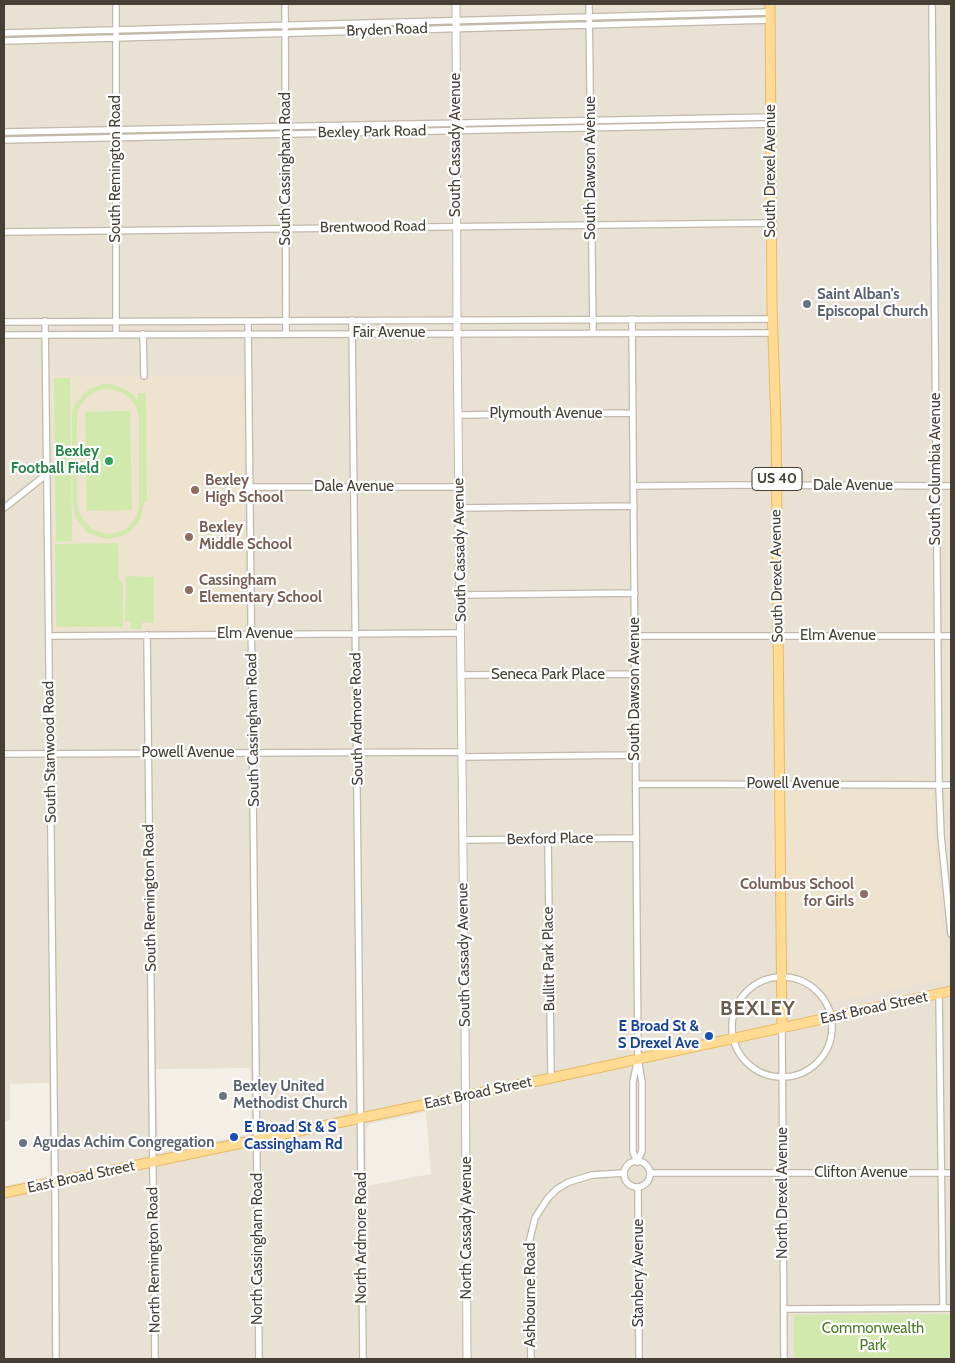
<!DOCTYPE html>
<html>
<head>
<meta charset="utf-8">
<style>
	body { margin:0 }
	#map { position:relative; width:955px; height:1363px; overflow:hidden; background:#f4efe6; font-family:Cabin,sans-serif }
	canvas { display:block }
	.frame { position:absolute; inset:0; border:5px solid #473f35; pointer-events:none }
</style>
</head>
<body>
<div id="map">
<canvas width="955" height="1363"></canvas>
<div class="frame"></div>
</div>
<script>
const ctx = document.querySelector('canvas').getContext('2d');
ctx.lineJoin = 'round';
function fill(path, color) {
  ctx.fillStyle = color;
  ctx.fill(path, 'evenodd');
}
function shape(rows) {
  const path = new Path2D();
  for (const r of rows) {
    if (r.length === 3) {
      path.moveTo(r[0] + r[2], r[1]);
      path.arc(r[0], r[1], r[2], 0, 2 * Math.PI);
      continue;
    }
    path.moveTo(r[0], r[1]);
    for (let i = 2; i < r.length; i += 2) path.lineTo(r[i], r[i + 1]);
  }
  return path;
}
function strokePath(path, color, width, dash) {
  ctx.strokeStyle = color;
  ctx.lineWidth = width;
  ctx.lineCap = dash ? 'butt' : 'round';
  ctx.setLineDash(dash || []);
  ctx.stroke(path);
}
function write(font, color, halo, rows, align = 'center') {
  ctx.font = font + ' Cabin,sans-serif';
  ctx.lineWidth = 4.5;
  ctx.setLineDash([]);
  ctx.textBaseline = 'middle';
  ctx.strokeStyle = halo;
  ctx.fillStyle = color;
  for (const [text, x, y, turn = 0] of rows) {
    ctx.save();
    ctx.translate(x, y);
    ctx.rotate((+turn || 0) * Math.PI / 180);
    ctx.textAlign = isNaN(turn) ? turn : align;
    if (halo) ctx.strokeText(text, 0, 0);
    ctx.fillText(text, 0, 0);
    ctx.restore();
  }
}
fill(shape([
	[4,4,951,4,951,1359,4,1359,4,1186,49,1176,50,1172,49,1083,10,1084,10,1120,4,1122],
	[932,791,933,814,827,994,819,986,806,977],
	[250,1068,252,1127,246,1135,161,1152,158,1146,156,1069],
	[426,1112,431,1174,366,1186,366,1129,369,1124]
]), '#e8e1d4');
fill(shape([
	[243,375,245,630,54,630,51,376],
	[787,791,933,791,933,814,947,979,831,1002,827,994,819,986,806,977,790,973]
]), '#ede3cf');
fill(shape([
	[54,378,70,378,72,541,56,542],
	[103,384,111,384,125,389,133,394,138,401,138,393,146,393,147,502,144,502,140,520,130,531,122,536,106,539,93,535,87,532,75,517,73,504,72,418,73,410,76,403,84,393,90,389],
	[105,389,114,390,123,393,129,397,136,407,139,417,139,508,134,521,126,529,119,532,109,534,100,532,91,528,86,523,81,517,77,504,77,418,78,411,81,404,88,396,96,391],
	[130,411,132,510,87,511,85,412],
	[118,543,119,579,123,583,123,627,56,627,55,544],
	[126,576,154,577,154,623,142,623,142,629,131,629,131,622,125,621],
	[951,1314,951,1359,794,1359,794,1315]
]), '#d1e9ad');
const minor = shape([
	[116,4,116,334],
	[285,4,286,334],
	[589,4,593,333],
	[932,4,939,785,941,836,951,934],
	[4,33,770,12],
	[4,41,770,20],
	[4,132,771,117],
	[4,140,771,124],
	[4,232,772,223],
	[632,319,638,1059,642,1082,642,1151,637,1162],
	[352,320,363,1359],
	[45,321,55,1182,56,1359],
	[248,321,259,1359],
	[4,322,773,319],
	[143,334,144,376],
	[4,335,774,333],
	[458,415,633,413],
	[634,486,734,485,951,486],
	[250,487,459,487],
	[4,508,47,474],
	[459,508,634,506],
	[461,595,635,593],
	[147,635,155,1359],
	[49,636,461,633],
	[635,636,951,636],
	[461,675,635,674],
	[4,754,462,752],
	[462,757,635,755],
	[636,784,951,785],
	[548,839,551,1078],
	[463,840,636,838],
	[782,1027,50],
	[939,993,943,1308],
	[782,1028,784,1359],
	[637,1174,13],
	[637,1162,633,1152,633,1082,637,1063],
	[650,1173,951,1173],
	[638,1187,639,1359],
	[784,1309,951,1308],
	[531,1359,529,1243,535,1218,548,1198,557,1189,569,1182,592,1175,624,1173]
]);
const tertiary = shape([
	[456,4,457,333,465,1024,467,1359]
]);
const primary = shape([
	[770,4,772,307,776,423,782,1028],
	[4,1193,551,1078,951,991]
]);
strokePath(minor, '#c2b9ab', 8);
strokePath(tertiary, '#c2b9ab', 9);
strokePath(primary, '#e8b960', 11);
strokePath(minor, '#fff', 5.5);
strokePath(tertiary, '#fff', 7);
strokePath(primary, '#ffdb94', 9);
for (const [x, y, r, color] of [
	[807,304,5,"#6b7280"],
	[109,461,5,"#2e9e5b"],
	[195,490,5,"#8d6e63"],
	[189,537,5,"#8d6e63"],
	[189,590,5,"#8d6e63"],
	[864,894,5,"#8d6e63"],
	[709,1036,5,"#1a4fb4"],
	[223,1096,5,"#6b7280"],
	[234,1137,5,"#1a4fb4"],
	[23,1143,5,"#6b7280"]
]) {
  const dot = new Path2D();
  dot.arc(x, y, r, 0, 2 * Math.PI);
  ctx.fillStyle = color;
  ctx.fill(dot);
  strokePath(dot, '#fff', 2);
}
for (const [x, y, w] of [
	[777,479,50]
]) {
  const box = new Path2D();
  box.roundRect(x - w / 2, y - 11.5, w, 23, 4);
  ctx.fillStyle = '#fff';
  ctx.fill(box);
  strokePath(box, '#473f35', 1);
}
write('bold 14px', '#473f35', null, [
	["US 40",777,479]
]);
write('15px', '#473f35', '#fff', [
	["Bryden Road",387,30,-2],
	["Bexley Park Road",372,132,-1],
	["South Cassady Avenue",456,145,-90],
	["South Dawson Avenue",591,168,-90],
	["South Remington Road",116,169,-90],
	["South Cassingham Road",286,169,-90],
	["South Drexel Avenue",771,171,-90],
	["Brentwood Road",373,227,-1],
	["Fair Avenue",389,333],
	["Plymouth Avenue",546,414],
	["South Columbia Avenue",936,469,-90],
	["Dale Avenue",853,486],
	["Dale Avenue",354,487],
	["South Cassady Avenue",460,550,-91],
	["South Drexel Avenue",777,576,-91],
	["Elm Avenue",255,634],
	["Elm Avenue",838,636],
	["Seneca Park Place",548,675],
	["South Dawson Avenue",635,689,-90],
	["South Ardmore Road",357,719,-91],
	["South Cassingham Road",253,730,-91],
	["South Stanwood Road",50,752,-91],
	["Powell Avenue",188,753],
	["Powell Avenue",793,784],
	["Bexford Place",550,839,-1],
	["South Remington Road",150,898,-91],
	["South Cassady Avenue",464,955,-91],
	["Bullitt Park Place",549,959,-91],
	["East Broad Street",874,1008,-12],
	["East Broad Street",478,1093,-12],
	["Clifton Avenue",861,1173],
	["East Broad Street",81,1177,-12],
	["North Drexel Avenue",783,1193,-90],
	["North Cassady Avenue",467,1228,-90],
	["North Ardmore Road",362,1238,-90],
	["North Cassingham Road",258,1249,-90],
	["North Remington Road",154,1260,-91],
	["Stanbery Avenue",639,1273,-90],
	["Ashbourne Road",531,1295,-90]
]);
write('bold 15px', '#5b616d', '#fff', [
	["Saint Alban's",817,295],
	["Episcopal Church",817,312],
	["Bexley United",233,1087],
	["Methodist Church",233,1104],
	["Agudas Achim Congregation",33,1143]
], 'left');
write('bold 15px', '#27864d', '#fff', [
	["Bexley",99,452],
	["Football Field",99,469]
], 'right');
write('bold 15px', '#785e54', '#fff', [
	["Bexley",205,481],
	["High School",205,498],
	["Bexley",199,528],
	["Middle School",199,545],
	["Cassingham",199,581],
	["Elementary School",199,598],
	["Columbus School",854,885,"right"],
	["for Girls",854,902,"right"]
], 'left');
write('bold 15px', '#164399', '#fff', [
	["E Broad St &",699,1027],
	["S Drexel Ave",699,1044],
	["E Broad St & S",244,1128,"left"],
	["Cassingham Rd",244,1145,"left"]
], 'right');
write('15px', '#4a7a26', '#fff', [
	["Commonwealth",873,1329],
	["Park",873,1346]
]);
ctx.letterSpacing = '1px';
write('bold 20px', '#6a5c4c', '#fff', [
	["BEXLEY",758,1009]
]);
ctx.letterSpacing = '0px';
</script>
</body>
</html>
